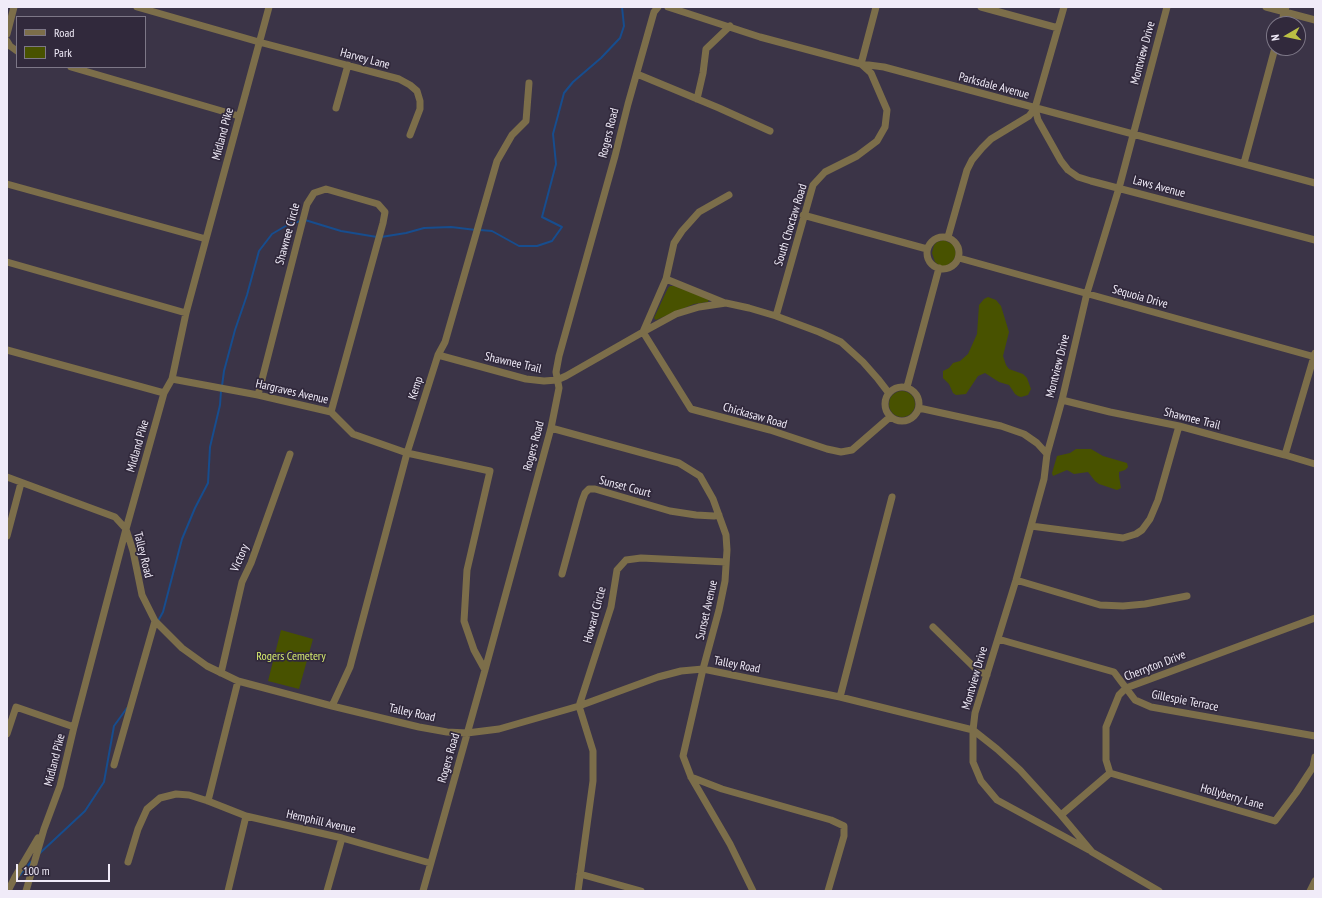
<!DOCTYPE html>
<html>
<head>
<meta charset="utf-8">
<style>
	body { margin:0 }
	#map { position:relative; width:1322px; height:898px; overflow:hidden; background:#3b3447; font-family:"PT Sans Narrow",sans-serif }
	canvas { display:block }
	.frame { position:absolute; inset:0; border:8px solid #f0ebf8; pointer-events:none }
	.legend { position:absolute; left:16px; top:16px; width:130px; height:52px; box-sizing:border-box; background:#31293c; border:1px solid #7d7787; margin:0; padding:5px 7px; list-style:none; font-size:12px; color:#f0ebf8 }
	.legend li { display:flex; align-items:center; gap:8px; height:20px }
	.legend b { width:20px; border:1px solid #7d7787 }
	.north { position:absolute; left:1266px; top:16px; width:40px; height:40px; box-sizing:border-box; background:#31293c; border:1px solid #7d7787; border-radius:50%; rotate:261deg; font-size:11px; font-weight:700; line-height:16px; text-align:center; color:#f0ebf8 }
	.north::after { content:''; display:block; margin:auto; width:14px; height:18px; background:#bbc044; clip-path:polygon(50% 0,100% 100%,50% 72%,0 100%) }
	.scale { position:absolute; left:16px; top:864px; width:94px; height:18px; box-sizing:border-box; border:2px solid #f0ebf8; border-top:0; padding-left:5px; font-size:12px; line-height:14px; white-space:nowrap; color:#f0ebf8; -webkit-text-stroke:3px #31293c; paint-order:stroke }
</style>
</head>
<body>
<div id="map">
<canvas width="1322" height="898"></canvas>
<div class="frame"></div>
<ul class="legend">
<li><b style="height:5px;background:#7c6e4a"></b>Road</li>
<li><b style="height:11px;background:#485200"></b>Park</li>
</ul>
<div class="north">N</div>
<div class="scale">100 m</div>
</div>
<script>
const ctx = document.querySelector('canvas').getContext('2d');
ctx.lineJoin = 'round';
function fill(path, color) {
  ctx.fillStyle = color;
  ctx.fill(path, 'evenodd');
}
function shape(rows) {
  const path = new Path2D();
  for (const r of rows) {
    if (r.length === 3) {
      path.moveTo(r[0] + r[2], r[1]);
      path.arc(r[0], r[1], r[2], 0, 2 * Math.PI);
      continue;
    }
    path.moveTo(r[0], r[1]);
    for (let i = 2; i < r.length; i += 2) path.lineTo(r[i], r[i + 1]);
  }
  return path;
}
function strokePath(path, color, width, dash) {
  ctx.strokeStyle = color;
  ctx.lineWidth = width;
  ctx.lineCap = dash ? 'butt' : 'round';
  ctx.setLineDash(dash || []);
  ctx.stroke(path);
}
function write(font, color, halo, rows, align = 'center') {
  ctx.font = font + ' "PT Sans Narrow",sans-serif';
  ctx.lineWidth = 3.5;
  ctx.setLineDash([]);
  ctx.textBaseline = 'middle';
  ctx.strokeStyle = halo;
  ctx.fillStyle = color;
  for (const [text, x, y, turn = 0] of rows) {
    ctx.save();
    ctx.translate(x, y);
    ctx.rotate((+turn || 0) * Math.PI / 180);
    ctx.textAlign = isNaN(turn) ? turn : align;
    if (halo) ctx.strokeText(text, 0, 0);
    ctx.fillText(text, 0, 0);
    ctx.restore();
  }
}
fill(shape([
	[944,240,954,245,956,254,953,261,946,266,940,266,935,262,932,253,934,245,937,242],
	[670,286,674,286,709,299,708,302,694,304,656,320,654,318,668,288],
	[988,297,996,300,1001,306,1009,332,1003,356,1006,365,1009,369,1023,374,1027,378,1031,389,1028,395,1021,397,1018,396,1015,394,1009,385,999,382,985,373,978,376,966,394,956,395,953,393,949,384,943,378,943,371,949,368,953,363,960,361,968,354,977,334,979,305,984,299],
	[902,404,13],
	[1076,449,1091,449,1103,456,1127,463,1128,467,1125,470,1119,472,1119,476,1121,488,1117,490,1099,484,1095,481,1088,472,1074,474,1067,470,1053,476,1052,473,1057,456,1070,453],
	[281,630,313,639,299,689,268,681]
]), '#485200');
strokePath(shape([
	[305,220,341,231,377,237],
	[480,230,492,231,519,246,537,246,552,241,562,227,542,217,556,164,553,134,564,93,573,82,601,58,620,38,624,26,622,7],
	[381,237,406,233,424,228,451,227,476,230],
	[222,386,224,371,235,330,247,295,259,251,272,234,289,224,301,221],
	[158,621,163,612,182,539,195,508,208,483,210,447,220,405,221,391],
	[40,853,85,811,104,782,114,726,127,708],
	[20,875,31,862]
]), '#174d8e', 2);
strokePath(shape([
	[137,7,259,42,399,79,410,85,417,91,420,101,420,109,410,135],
	[668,7,760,37,861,64,884,67,1315,183],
	[981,7,1058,28],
	[1266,7,1315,20],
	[1281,24,1286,7],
	[7,34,14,7],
	[7,41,10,46,17,51],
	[71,67,239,116],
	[637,74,719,108,770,131],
	[697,99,703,73,706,49,730,26],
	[336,108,348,65],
	[1035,108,1038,120,1061,161,1068,170,1078,177,1091,181,1315,240],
	[1244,163,1275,48],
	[7,184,206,239],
	[803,215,927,249],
	[948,237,967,170,972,160,982,148,991,139,1029,116,1035,108,1064,7],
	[943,253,16],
	[959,258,1315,357],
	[7,262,186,313],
	[666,279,725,303],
	[776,316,813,185,825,172,857,156,877,141,885,127,887,110,871,73,861,64,876,7],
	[7,350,164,393],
	[438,355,526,379,544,381,557,380,566,376,643,332,666,279,674,243,682,231,699,212,729,195],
	[172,379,258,395,331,412,353,434,407,453,490,471,467,570,464,621,474,650,485,670],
	[902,404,17],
	[907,387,939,268],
	[888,392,878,379,863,362,841,342,819,332,776,316,749,308,726,303,699,307,676,314,643,332,691,409,770,430,827,449,841,452,852,450,890,417],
	[258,395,307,204,314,193,326,189,378,204,385,212,383,223,331,412],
	[1062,400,1110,412,1179,426,1285,455,1315,464],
	[919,408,1001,426,1024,434,1037,443,1047,454],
	[551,428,679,463,700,476,713,499,726,535,727,550,725,581,719,610,703,669,683,756,691,777,730,844,753,891],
	[1285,455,1315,353],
	[7,477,115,517,126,529,133,551,142,595,155,621,182,648,207,666,238,681,332,706,419,727,447,732,467,733,499,729,579,706,658,677,681,671,703,669,840,697,973,730,997,749,1020,770,1061,815,1092,852,1159,891],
	[1031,526,1123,538,1136,534,1142,530,1150,519,1158,500,1179,426],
	[7,536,21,483],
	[562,574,582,501,585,493,589,489,595,489,670,511,696,515,714,516,719,515],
	[1016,580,1100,605,1123,606,1145,604,1187,596],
	[933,627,977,670,987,675],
	[998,639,1114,672,1135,700,1151,707,1315,736],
	[221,673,242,582,251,563,290,454],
	[840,697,892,497],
	[332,706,350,667,407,453,438,355,445,342,497,161,512,135,526,121,529,83],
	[7,734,16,707,74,727],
	[114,765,155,621],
	[1110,773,1275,821,1296,793,1313,767,1315,757],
	[691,777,722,789,831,820,844,826,844,836,828,891],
	[208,801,238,681],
	[1061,815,1110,773,1106,760,1106,727,1119,695,1126,688,1315,618],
	[1089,850,997,800,981,781,973,762,973,730,975,713,1016,580,1044,479,1047,454,1062,400,1087,293,1119,188,1167,7],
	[128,862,138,829,147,809,160,798,176,794,189,795,208,801,246,816,342,838,430,863],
	[580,874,641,891],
	[8,891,15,877,38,838],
	[26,891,44,829,60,786,74,727,126,529,164,393,172,379,186,313,206,239,269,7],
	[228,891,246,816],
	[327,891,342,838],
	[423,891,485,670,551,428,559,388,556,372,559,356,615,156,628,104,654,12,658,7],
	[578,891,593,781,593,751,579,706,611,607,617,570,626,560,641,558,726,562],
	[1310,891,1315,881]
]), '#7c6e4a', 7);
write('12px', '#f0ebf8', '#31293c', [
	["Montview Drive",1143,53,-75],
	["Harvey Lane",365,59,15],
	["Parksdale Avenue",994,86,15],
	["Rogers Road",609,133,-76],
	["Midland Pike",223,134,-75],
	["Laws Avenue",1159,187,15],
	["South Choctaw Road",791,225,-73],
	["Shawnee Circle",288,234,-75],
	["Sequoia Drive",1140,297,16],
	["Shawnee Trail",513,363,13],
	["Montview Drive",1058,366,-76],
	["Kemp",416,388,-72],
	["Hargraves Avenue",292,392,13],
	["Chickasaw Road",755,416,16],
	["Shawnee Trail",1192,419,14],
	["Midland Pike",138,446,-74],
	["Rogers Road",534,446,-75],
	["Sunset Court",625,487,15],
	["Talley Road",143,555,76],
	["Victory",240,558,-67],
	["Sunset Avenue",707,610,-77],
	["Howard Circle",595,615,-75],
	["Talley Road",737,665,11],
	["Cherryton Drive",1155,666,-21],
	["Montview Drive",975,678,-74],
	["Gillespie Terrace",1185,701,11],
	["Talley Road",412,713,12],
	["Rogers Road",449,758,-74],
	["Midland Pike",55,760,-76],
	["Hollyberry Lane",1232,797,16],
	["Hemphill Avenue",321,822,13]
]);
write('12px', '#d5ea6e', '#31293c', [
	["Rogers Cemetery",291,657]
]);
</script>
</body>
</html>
